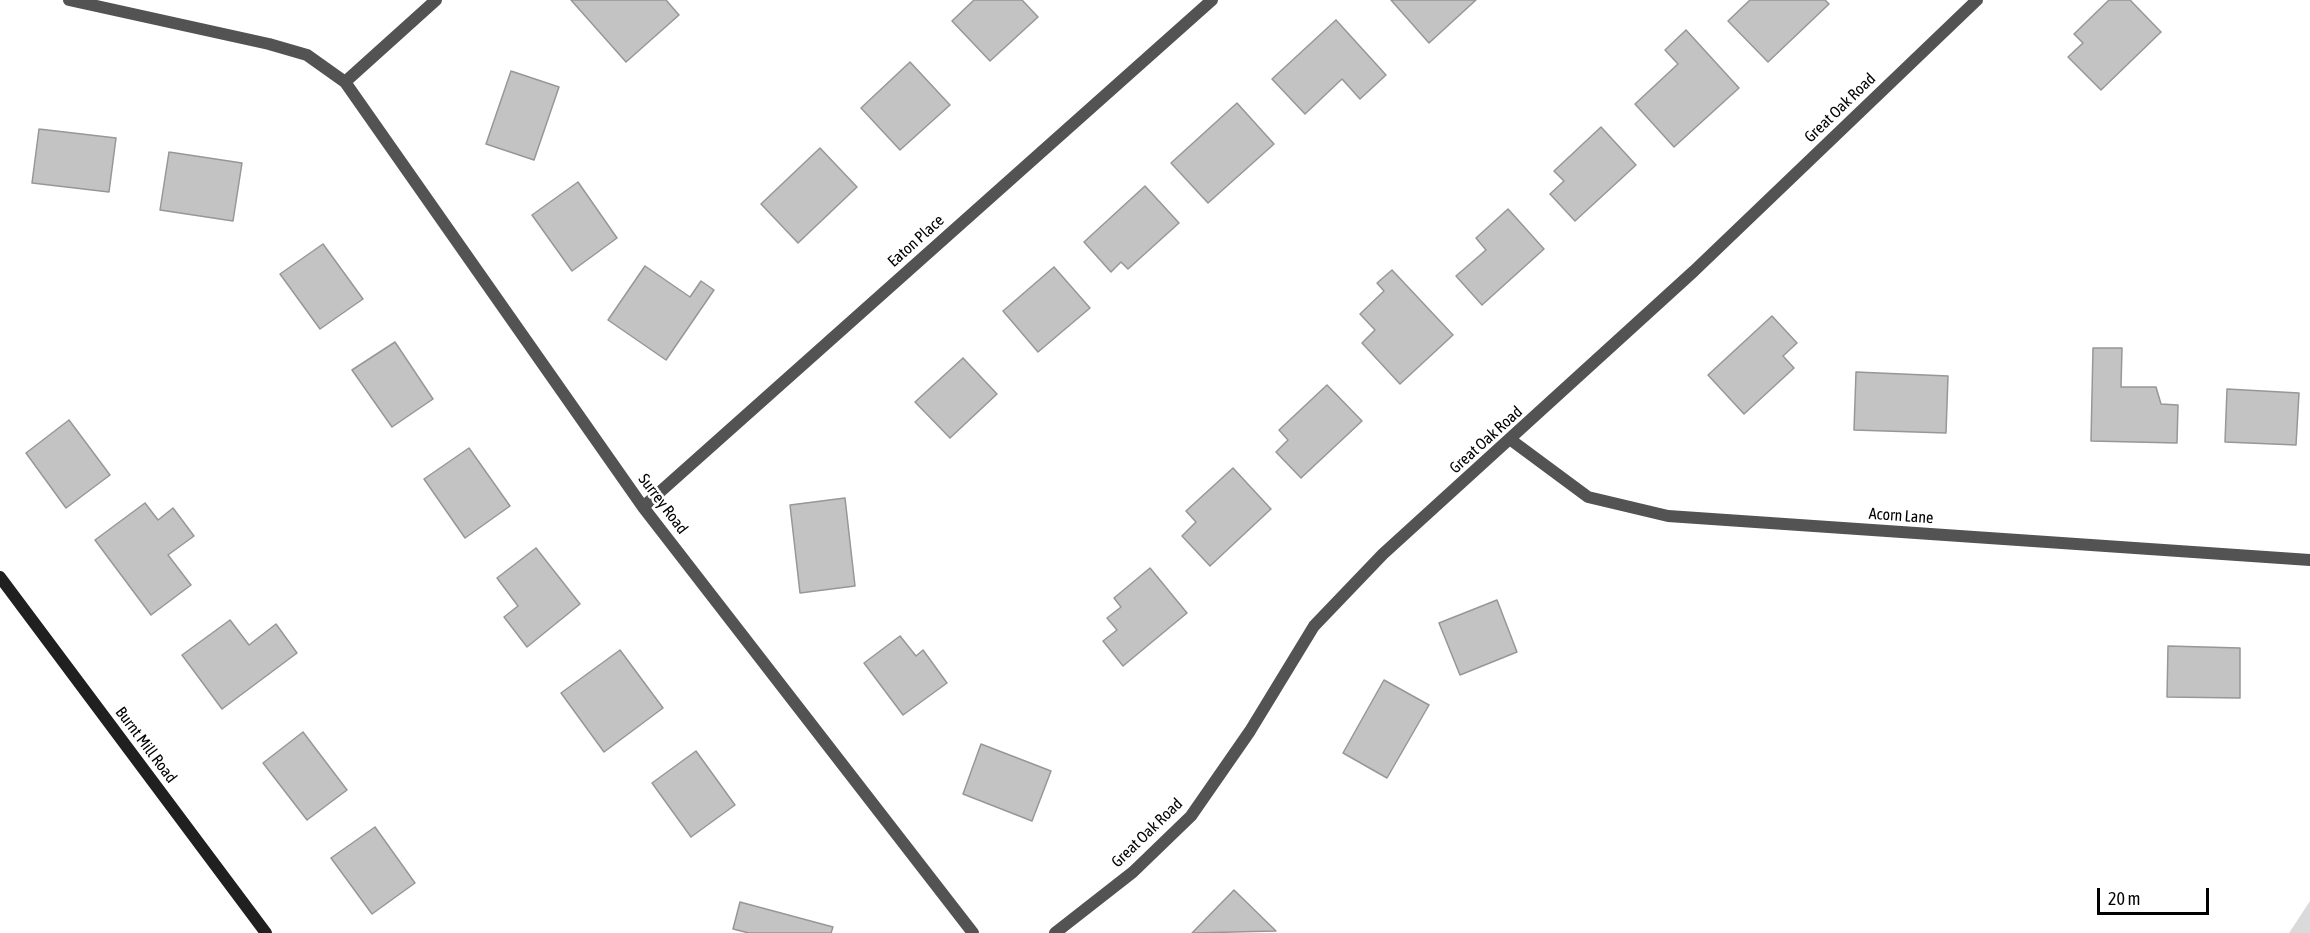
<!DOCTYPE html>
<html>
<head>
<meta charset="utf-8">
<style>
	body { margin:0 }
	#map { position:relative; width:2310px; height:933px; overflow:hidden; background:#fff; font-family:"Asap Condensed",sans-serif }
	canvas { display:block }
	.scale { position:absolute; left:2097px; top:888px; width:112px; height:27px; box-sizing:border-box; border:3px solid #000; border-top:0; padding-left:8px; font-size:18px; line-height:21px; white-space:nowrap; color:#000; -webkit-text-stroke:4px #fff; paint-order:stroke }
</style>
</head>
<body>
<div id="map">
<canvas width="2310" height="933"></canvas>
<div class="scale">20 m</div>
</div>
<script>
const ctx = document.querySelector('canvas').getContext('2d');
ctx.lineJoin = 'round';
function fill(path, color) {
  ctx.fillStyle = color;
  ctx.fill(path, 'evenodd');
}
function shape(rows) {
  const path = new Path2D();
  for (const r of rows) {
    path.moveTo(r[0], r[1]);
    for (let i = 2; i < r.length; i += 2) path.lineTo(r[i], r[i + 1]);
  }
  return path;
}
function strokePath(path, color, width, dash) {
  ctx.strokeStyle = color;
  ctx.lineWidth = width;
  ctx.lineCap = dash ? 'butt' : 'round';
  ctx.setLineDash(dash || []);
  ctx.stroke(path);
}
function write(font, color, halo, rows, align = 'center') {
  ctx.font = font + ' "Asap Condensed",sans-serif';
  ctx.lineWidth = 5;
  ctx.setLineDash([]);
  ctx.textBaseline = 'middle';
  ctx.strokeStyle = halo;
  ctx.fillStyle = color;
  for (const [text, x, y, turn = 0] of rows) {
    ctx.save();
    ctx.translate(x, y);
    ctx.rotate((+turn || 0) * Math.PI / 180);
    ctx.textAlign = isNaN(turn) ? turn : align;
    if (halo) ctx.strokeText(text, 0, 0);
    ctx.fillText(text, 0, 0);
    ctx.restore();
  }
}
fill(shape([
	[2310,901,2310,933,2289,933]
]), '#dadada');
const building = shape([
	[571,0,666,0,679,15,626,62,571,0],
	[974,0,1022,0,1038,17,990,61,952,21,974,0],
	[1391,0,1476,0,1429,43,1391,0],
	[1750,0,1825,0,1829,4,1768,62,1728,21,1750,0],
	[2109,0,2130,0,2161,32,2101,90,2068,57,2083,43,2074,34,2109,0],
	[1336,20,1386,75,1360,99,1342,79,1305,114,1272,79,1336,20],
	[1686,30,1739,88,1674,147,1635,104,1678,64,1665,50,1686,30],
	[910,62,950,105,900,150,861,108,910,62],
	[511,71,559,87,534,160,486,144,511,71],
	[1237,103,1274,144,1208,203,1171,163,1237,103],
	[1601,127,1636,165,1575,221,1550,194,1564,181,1554,171,1601,127],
	[39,129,116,138,109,192,32,183,39,129],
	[820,148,857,187,798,243,761,204,820,148],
	[169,152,242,163,233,221,160,210,169,152],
	[578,182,617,238,572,271,532,215,578,182],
	[1145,186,1179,223,1128,269,1121,262,1111,272,1084,242,1145,186],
	[1508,209,1544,249,1482,305,1456,276,1486,250,1476,238,1508,209],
	[323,244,363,299,320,329,280,274,323,244],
	[645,266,690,297,701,281,714,290,666,360,608,320,645,266],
	[1054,267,1090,308,1038,352,1003,311,1054,267],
	[1392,270,1453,335,1400,384,1362,343,1375,330,1360,314,1384,291,1377,283,1392,270],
	[1772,316,1797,343,1783,356,1794,368,1744,414,1708,375,1772,316],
	[395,342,433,399,392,427,352,370,395,342],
	[2093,348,2122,348,2121,387,2156,387,2161,404,2178,405,2177,443,2091,441,2093,348],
	[963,358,997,394,950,438,915,402,963,358],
	[1856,372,1948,376,1946,433,1854,430,1856,372],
	[1327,385,1362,421,1301,478,1276,452,1288,440,1279,430,1327,385],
	[2227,389,2299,393,2296,445,2225,442,2227,389],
	[69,420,110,475,66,508,26,453,69,420],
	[469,448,510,506,465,538,424,479,469,448],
	[1233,468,1271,509,1210,566,1182,536,1196,522,1186,511,1233,468],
	[845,498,855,586,800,593,790,505,845,498],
	[145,503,158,520,173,508,194,536,168,555,191,585,151,615,95,540,145,503],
	[536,548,580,604,527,647,504,617,518,606,497,578,536,548],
	[1150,568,1187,613,1123,666,1103,641,1117,630,1107,618,1121,607,1114,598,1150,568],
	[1497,600,1517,652,1460,675,1439,623,1497,600],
	[230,620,249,645,276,624,297,653,222,709,182,655,230,620],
	[900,636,916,656,923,650,947,683,903,715,864,663,900,636],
	[2168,646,2240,648,2240,698,2167,697,2168,646],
	[620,650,663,708,604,752,561,693,620,650],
	[1384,680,1429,705,1387,778,1343,753,1384,680],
	[303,732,347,790,307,820,263,763,303,732],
	[981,744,1051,771,1032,821,963,794,981,744],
	[696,751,735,805,691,837,652,783,696,751],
	[375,827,415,883,372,914,331,858,375,827],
	[1234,890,1276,931,1192,933,1234,890],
	[740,902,833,927,831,933,749,933,733,929,740,902]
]);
fill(building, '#c3c3c3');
strokePath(building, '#979797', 1.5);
strokePath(shape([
	[69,0,269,44,307,55,345,82,643,507,973,933],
	[345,82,436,0],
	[1511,440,1588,497,1668,516,2310,560],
	[643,507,1212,0],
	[1055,933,1133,872,1191,816,1250,731,1314,626,1383,554,1694,271,1977,0]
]), '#535353', 12);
strokePath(shape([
	[0,577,266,933]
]), '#202020', 12);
write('16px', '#000', '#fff', [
	["Great Oak Road",1840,108,-44],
	["Eaton Place",916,241,-42],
	["Great Oak Road",1486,440,-42],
	["Surrey Road",663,504,53],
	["Acorn Lane",1901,516,4],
	["Burnt Mill Road",146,745,53],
	["Great Oak Road",1147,833,-44]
]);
</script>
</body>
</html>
